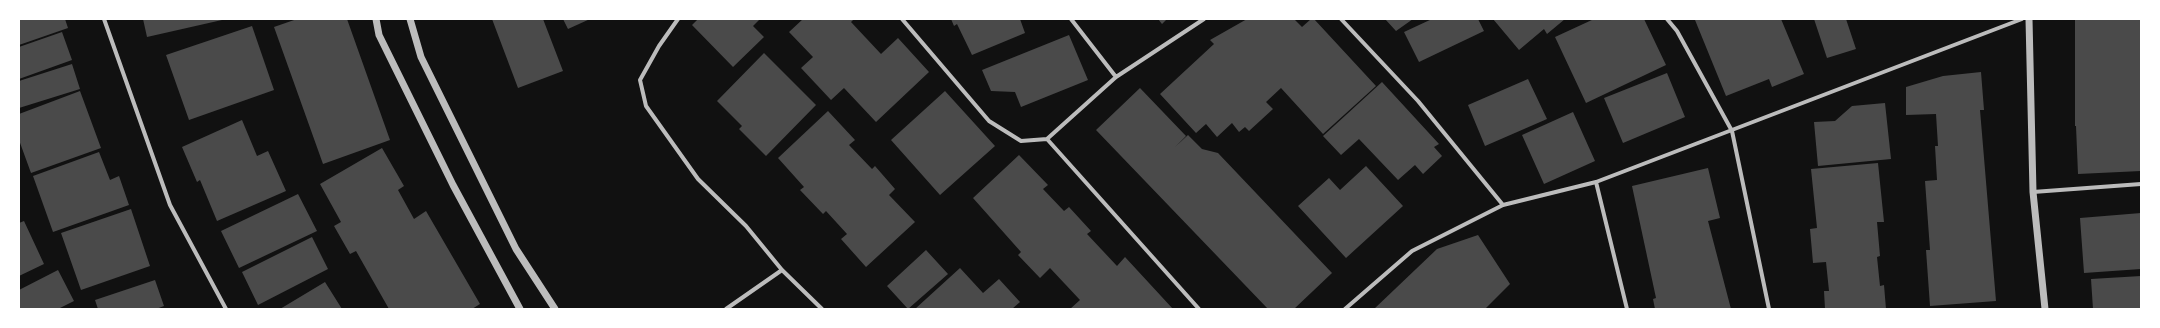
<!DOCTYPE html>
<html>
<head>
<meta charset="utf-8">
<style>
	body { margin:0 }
	#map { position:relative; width:2160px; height:328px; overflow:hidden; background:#111; font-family:Georgia,serif }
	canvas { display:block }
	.frame { position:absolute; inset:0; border:20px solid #fff; pointer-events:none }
</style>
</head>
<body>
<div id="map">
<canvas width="2160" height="328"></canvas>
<div class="frame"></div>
</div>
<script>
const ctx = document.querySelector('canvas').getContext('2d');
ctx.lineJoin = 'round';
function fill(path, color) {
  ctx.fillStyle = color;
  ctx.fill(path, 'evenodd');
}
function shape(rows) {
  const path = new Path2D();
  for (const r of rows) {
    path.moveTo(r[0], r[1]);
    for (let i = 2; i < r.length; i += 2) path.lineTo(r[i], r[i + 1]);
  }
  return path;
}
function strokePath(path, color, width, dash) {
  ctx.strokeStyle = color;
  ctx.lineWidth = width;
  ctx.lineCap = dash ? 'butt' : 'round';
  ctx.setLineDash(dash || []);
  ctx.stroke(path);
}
fill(shape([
	[19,19,65,19,68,28,19,45],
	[143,19,222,19,222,20,147,37],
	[297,19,347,19,390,140,323,164,274,27],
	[492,19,543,19,563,71,518,88],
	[563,19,590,19,568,29],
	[698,19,760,19,753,26,764,37,733,67,692,25],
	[803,19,854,19,851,22,881,54,898,38,929,72,876,122,844,88,831,100,801,68,813,57,789,32],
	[951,19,1020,19,1025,33,972,55,957,24,954,26],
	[1158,19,1167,19,1162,24],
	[1247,19,1294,19,1302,27,1311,19,1314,19,1376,86,1323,134,1281,88,1266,102,1273,109,1249,131,1245,127,1239,132,1232,123,1217,137,1206,124,1196,133,1160,94,1214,44,1210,40],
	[1385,19,1413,19,1396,31],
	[1432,19,1478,19,1484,31,1419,62,1404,32],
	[1493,19,1565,19,1547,34,1544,29,1519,50],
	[1594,19,1644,19,1666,65,1586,103,1555,37],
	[1698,19,1781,19,1804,74,1772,87,1769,79,1726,96,1695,20],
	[1814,19,1846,19,1856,49,1827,58],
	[2075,19,2141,19,2141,171,2078,174,2076,126,2075,126],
	[252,26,274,90,189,120,166,55],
	[62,32,72,60,19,79,19,47],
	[1069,35,1088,80,1021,107,1015,92,991,91,982,70],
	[764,53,816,105,766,156,739,129,742,126,717,101],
	[72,64,80,89,19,108,19,81],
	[1981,72,1984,110,1980,110,1996,301,1930,306,1926,250,1930,250,1925,181,1937,180,1935,146,1938,146,1936,114,1906,115,1906,87,1943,76],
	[1667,73,1685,117,1623,143,1604,98],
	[1528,79,1547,119,1485,146,1468,105],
	[1382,82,1439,144,1434,147,1442,156,1423,174,1415,165,1398,180,1359,139,1341,155,1323,136],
	[1140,88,1186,136,1175,147,1188,135,1202,149,1218,153,1332,273,1294,309,1268,309,1096,130],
	[80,91,101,148,31,173,19,140,19,114],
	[945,91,995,146,940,195,891,140],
	[1885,103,1891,159,1818,166,1814,122,1835,121,1852,106],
	[828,111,855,140,849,145,872,169,875,166,895,189,889,195,915,222,866,267,841,239,847,234,826,211,823,214,800,190,804,187,778,158],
	[1573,112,1595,161,1544,184,1522,135],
	[242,120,257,156,268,151,286,191,217,221,200,180,197,182,182,147],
	[382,148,404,186,398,190,414,219,426,211,480,304,472,309,389,309,356,251,350,254,334,226,341,222,320,184],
	[99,152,110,180,119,176,129,205,53,232,33,176],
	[1019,155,1048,185,1043,189,1064,211,1069,207,1091,231,1087,234,1117,266,1125,257,1173,309,1070,309,1080,300,1050,268,1040,278,1018,255,1021,252,973,198],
	[1878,163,1884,222,1877,222,1880,256,1877,257,1880,286,1884,285,1886,309,1825,309,1824,291,1829,291,1826,262,1813,263,1810,229,1817,228,1811,169],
	[1366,166,1403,206,1346,258,1298,206,1329,178,1340,190],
	[1708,168,1720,218,1708,221,1731,309,1655,309,1653,299,1656,298,1632,186],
	[298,194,317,231,239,268,221,231],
	[131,209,150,266,81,290,61,233],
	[2141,213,2141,269,2084,273,2080,218],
	[24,221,44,264,19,276,19,223],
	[1478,235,1510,284,1485,309,1374,309,1437,249],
	[312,237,328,269,258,305,242,272],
	[926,250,948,274,908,309,887,286],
	[960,268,983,293,999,279,1020,302,1012,309,915,309],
	[58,270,74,301,58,309,19,309,19,290],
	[2141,276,2141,309,2093,309,2091,279],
	[155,280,164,306,156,309,98,309,95,300],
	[325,282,342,309,280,309]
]), '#4a4a4a');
strokePath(shape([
	[104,19,170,205,226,309],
	[678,19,659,46,640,80,646,106,698,179,746,226,782,270,822,309],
	[902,19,989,121,1021,141,1047,139,1199,309],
	[1071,19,1116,77],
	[1341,19,1418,101,1503,205],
	[1667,19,1677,31,1732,131,1769,309],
	[1047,139,1116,77,1204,19],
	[1596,182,1627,309],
	[2033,192,2141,184],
	[726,309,782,270],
	[1345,309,1412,251,1503,205,1596,182,2022,19]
]), '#bcbcbc', 4);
strokePath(shape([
	[376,19,379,35,453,185,520,309],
	[410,19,421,57,516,249,555,309],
	[2029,19,2033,192,2045,309]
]), '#bcbcbc', 7);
</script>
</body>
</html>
